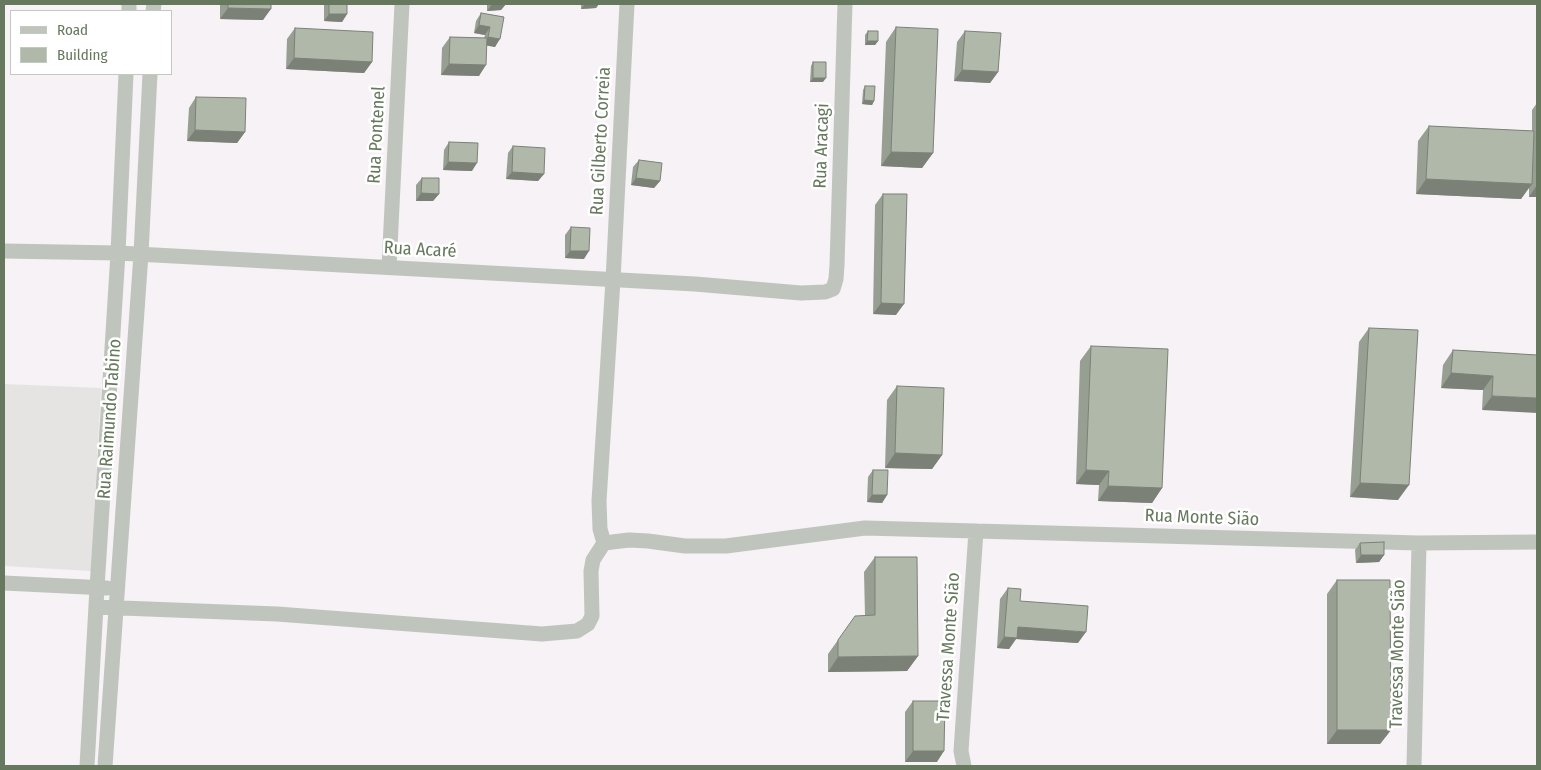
<!DOCTYPE html>
<html>
<head>
<meta charset="utf-8">
<style>
	body { margin:0 }
	#map { position:relative; width:1541px; height:770px; overflow:hidden; background:#f6f2f5; font-family:"Fira Sans Condensed",sans-serif }
	canvas { display:block }
	.frame { position:absolute; inset:0; border:5px solid #66785d; pointer-events:none }
	.legend { position:absolute; left:10px; top:10px; width:162px; height:65px; box-sizing:border-box; background:#fff; border:1px solid #c2c9be; margin:0; padding:6px 9px; list-style:none; font-size:15px; color:#66785d }
	.legend li { display:flex; align-items:center; gap:10px; height:25px }
	.legend b { width:25px; border:1px solid #c2c9be }
</style>
</head>
<body>
<div id="map">
<canvas width="1541" height="770"></canvas>
<div class="frame"></div>
<ul class="legend">
<li><b style="height:6px;background:#bfc5bc"></b>Road</li>
<li><b style="height:14px;background:#b0b8aa"></b>Building</li>
</ul>
</div>
<script>
const ctx = document.querySelector('canvas').getContext('2d');
ctx.lineJoin = 'round';
function fill(path, color) {
  ctx.fillStyle = color;
  ctx.fill(path, 'evenodd');
}
function shape(rows) {
  const path = new Path2D();
  for (const r of rows) {
    path.moveTo(r[0], r[1]);
    for (let i = 2; i < r.length; i += 2) path.lineTo(r[i], r[i + 1]);
  }
  return path;
}
function strokePath(path, color, width, dash) {
  ctx.strokeStyle = color;
  ctx.lineWidth = width;
  ctx.lineCap = dash ? 'butt' : 'round';
  ctx.setLineDash(dash || []);
  ctx.stroke(path);
}
function write(font, color, halo, rows, align = 'center') {
  ctx.font = font + ' "Fira Sans Condensed",sans-serif';
  ctx.lineWidth = 5;
  ctx.setLineDash([]);
  ctx.textBaseline = 'middle';
  ctx.strokeStyle = halo;
  ctx.fillStyle = color;
  for (const [text, x, y, turn = 0] of rows) {
    ctx.save();
    ctx.translate(x, y);
    ctx.rotate((+turn || 0) * Math.PI / 180);
    ctx.textAlign = isNaN(turn) ? turn : align;
    if (halo) ctx.strokeText(text, 0, 0);
    ctx.fillText(text, 0, 0);
    ctx.restore();
  }
}
fill(shape([
	[4,384,101,388,91,571,4,566]
]), '#e5e4e3');
strokePath(shape([
	[129,11,129,4],
	[153,11,154,4],
	[4,251,118,253,695,284,801,293,825,292,833,289,836,279,837,265,845,4],
	[389,267,402,4],
	[604,543,629,540,648,541,685,546,726,546,865,528,1419,543,1537,542],
	[4,583,107,588],
	[96,607,277,614,542,634,577,631,588,624,592,616,591,571,593,560,604,543,600,529,599,501,613,280,627,4],
	[87,766,97,588,118,253,126,74],
	[105,766,141,254,150,74],
	[964,766,961,751,976,531],
	[1414,766,1419,543]
]), '#bfc5bc', 15);
fill(shape([
	[220,4,271,4,263,20,220,19],
	[324,4,347,4,347,14,342,22,324,21],
	[487,4,506,4,501,10,487,11],
	[581,4,599,4,596,8,581,9],
	[481,13,504,17,495,47,487,45,479,76,441,75,442,48,450,37,484,38,485,35,474,33,476,21],
	[896,27,933,153,922,168,881,166,886,42],
	[295,28,372,62,364,73,286,69,287,39],
	[868,31,878,41,875,45,865,45,865,35],
	[965,31,998,72,990,83,954,81,957,42],
	[813,62,823,82,810,82,811,66],
	[865,86,874,101,872,105,862,104,863,90],
	[196,97,245,132,237,143,187,141,189,108],
	[1537,103,1537,197,1529,197,1529,187,1521,199,1416,194,1418,141,1429,126,1532,131,1532,110],
	[449,142,472,171,443,170,444,150],
	[513,146,544,174,538,181,506,179,508,153],
	[639,160,660,181,654,188,631,185,633,167],
	[422,178,439,194,433,201,416,201,416,185],
	[883,194,896,315,873,314,875,205],
	[571,227,584,259,565,258,565,235],
	[1369,328,1398,500,1350,497,1359,342],
	[1091,346,1162,488,1152,503,1098,501,1099,485,1076,484,1080,361],
	[1453,350,1537,355,1482,410,1483,390,1441,388,1443,365],
	[897,386,942,455,932,469,885,468,887,400],
	[873,470,887,495,882,503,867,502,868,477],
	[1360,543,1384,555,1379,562,1356,563,1355,550],
	[875,557,918,656,907,671,828,672,828,654,838,640,865,616,864,572],
	[1337,580,1391,730,1380,744,1327,744,1327,594],
	[1008,588,1020,601,1078,643,1016,639,1009,649,997,648,1000,599],
	[913,701,937,762,905,762,905,712]
]), '#979e92');
fill(shape([
	[492,4,506,4,501,10,487,11],
	[585,4,599,4,596,8,581,9],
	[228,8,271,9,263,20,220,19],
	[329,14,347,14,342,22,324,21],
	[479,25,490,27,485,35,474,33],
	[488,37,500,39,495,47,483,45],
	[867,41,878,41,875,45,865,45],
	[294,58,372,62,364,73,286,69],
	[449,64,486,65,479,76,441,75],
	[962,70,998,72,990,83,954,81],
	[813,78,826,78,823,82,810,82],
	[864,100,874,101,872,105,862,104],
	[195,130,245,132,237,143,187,141],
	[891,152,933,153,922,168,881,166],
	[448,162,477,163,472,171,443,170],
	[512,172,544,174,538,181,506,179],
	[636,178,660,181,654,188,631,185],
	[1426,179,1532,184,1521,199,1416,194],
	[1537,185,1537,197,1529,197],
	[421,193,439,194,433,201,416,201],
	[570,251,589,251,584,259,565,258],
	[881,303,904,304,896,315,873,314],
	[1451,373,1493,376,1483,390,1441,388],
	[1492,396,1537,398,1537,413,1482,410],
	[895,453,942,455,932,469,885,468],
	[1086,470,1109,471,1099,485,1076,484],
	[1360,483,1409,485,1398,500,1350,497],
	[1108,486,1162,488,1152,503,1098,501],
	[872,495,887,495,882,503,867,502],
	[1361,555,1384,555,1379,562,1356,563],
	[1018,627,1086,632,1078,643,1016,639,1009,649,997,648,1004,637],
	[918,656,907,671,828,672,838,657],
	[1337,730,1391,730,1380,744,1327,744],
	[913,751,944,751,937,762,905,762]
]), '#7b8177');
const building = shape([
	[228,4,271,4,271,9,228,8,228,4],
	[329,4,347,4,347,14,329,14,329,4],
	[481,13,504,17,500,39,488,37,490,27,479,25,481,13],
	[896,27,938,29,933,153,891,152,896,27],
	[295,28,373,32,372,62,294,58,295,28],
	[868,31,878,31,878,41,867,41,868,31],
	[965,31,1001,33,998,72,962,70,965,31],
	[450,37,487,38,486,65,449,64,450,37],
	[813,62,826,62,826,78,813,78,813,62],
	[865,86,875,86,874,101,864,100,865,86],
	[196,97,246,98,245,132,195,130,196,97],
	[1429,126,1534,131,1532,184,1426,179,1429,126],
	[449,142,478,143,477,163,448,162,449,142],
	[513,146,545,148,544,174,512,172,513,146],
	[639,160,662,163,660,181,636,178,639,160],
	[422,178,439,178,439,194,421,193,422,178],
	[883,194,907,194,904,304,881,303,883,194],
	[571,227,590,228,589,251,570,251,571,227],
	[1369,328,1418,330,1409,485,1360,483,1369,328],
	[1091,346,1168,349,1162,488,1108,486,1109,471,1086,470,1091,346],
	[1453,350,1537,355,1537,398,1492,396,1493,376,1451,373,1453,350],
	[897,386,944,388,942,455,895,453,897,386],
	[873,470,888,470,887,495,872,495,873,470],
	[1384,542,1384,555,1361,555,1360,543,1384,542],
	[875,557,917,557,918,656,838,657,838,640,855,616,875,615,875,557],
	[1337,580,1390,580,1391,730,1337,730,1337,580],
	[1008,588,1021,589,1020,601,1088,606,1086,632,1018,627,1017,638,1004,637,1008,588],
	[913,701,945,701,944,751,913,751,913,701]
]);
fill(building, '#b0b8aa');
strokePath(building, '#7b8177', 1);
write('18px', '#66785d', '#fff', [
	["Rua Pontenel",377,135,-87],
	["Rua Gilberto Correia",601,141,-87],
	["Rua Aracagi",822,146,-88],
	["Rua Acaré",420,250,3],
	["Rua Raimundo Tabino",110,419,-86],
	["Rua Monte Sião",1202,518,2],
	["Travessa Monte Sião",949,647,-86],
	["Travessa Monte Sião",1398,654,-89]
]);
</script>
</body>
</html>
